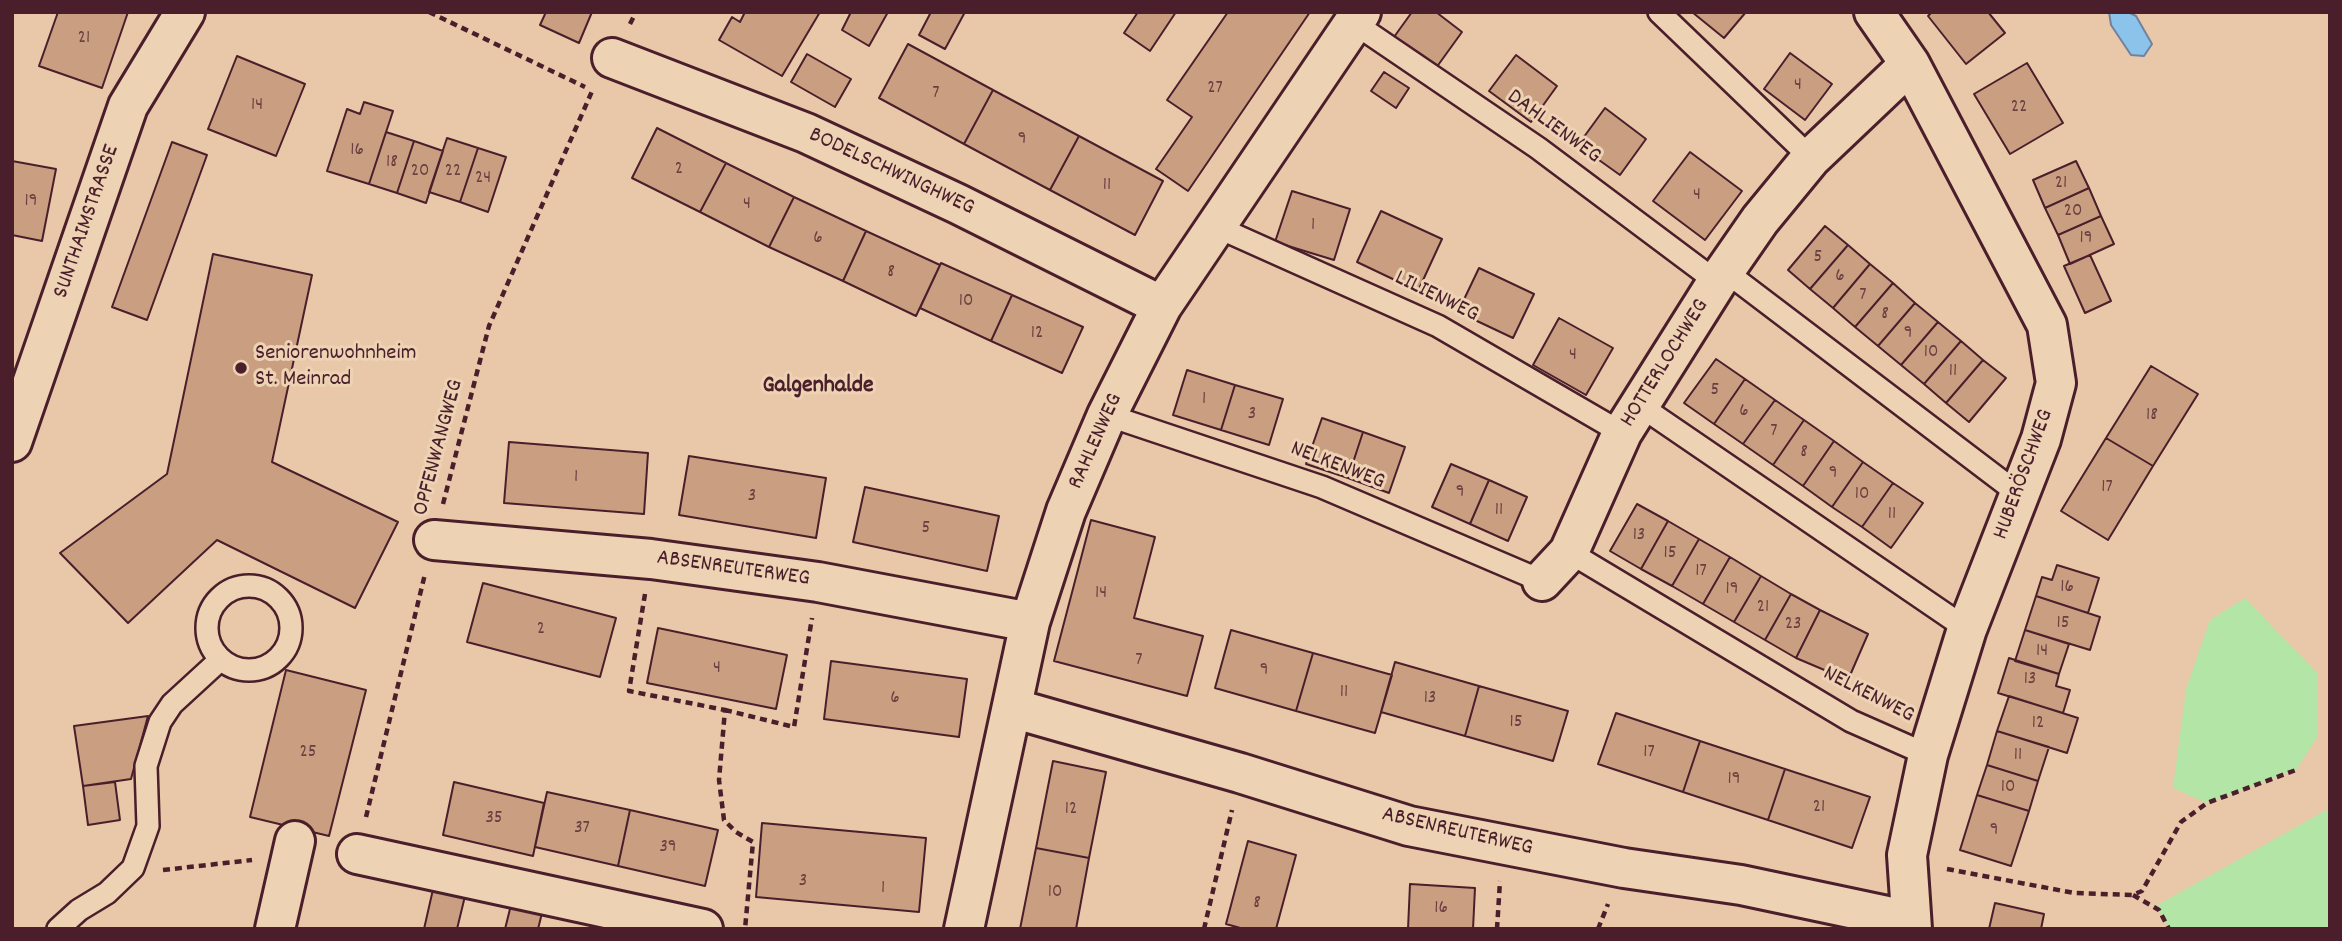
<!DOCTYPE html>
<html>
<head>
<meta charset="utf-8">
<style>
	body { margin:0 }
	#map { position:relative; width:2342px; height:941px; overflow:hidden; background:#e8c8a8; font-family:Dekko,sans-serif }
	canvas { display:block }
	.frame { position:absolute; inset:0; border:14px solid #4a1f2b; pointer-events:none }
</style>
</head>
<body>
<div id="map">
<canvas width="2342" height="941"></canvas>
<div class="frame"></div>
</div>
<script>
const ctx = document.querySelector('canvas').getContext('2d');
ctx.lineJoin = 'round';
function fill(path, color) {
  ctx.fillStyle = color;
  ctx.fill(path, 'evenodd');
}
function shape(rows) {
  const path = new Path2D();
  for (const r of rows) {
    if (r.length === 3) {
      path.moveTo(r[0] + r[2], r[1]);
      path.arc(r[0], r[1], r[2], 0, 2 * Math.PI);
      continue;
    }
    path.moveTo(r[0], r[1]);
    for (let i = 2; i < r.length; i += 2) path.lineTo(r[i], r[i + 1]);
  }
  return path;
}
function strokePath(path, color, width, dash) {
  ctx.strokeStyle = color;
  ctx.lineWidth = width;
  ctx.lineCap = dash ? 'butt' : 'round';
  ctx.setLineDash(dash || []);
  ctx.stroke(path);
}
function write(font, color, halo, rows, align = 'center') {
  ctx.font = font + ' Dekko,sans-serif';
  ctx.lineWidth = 6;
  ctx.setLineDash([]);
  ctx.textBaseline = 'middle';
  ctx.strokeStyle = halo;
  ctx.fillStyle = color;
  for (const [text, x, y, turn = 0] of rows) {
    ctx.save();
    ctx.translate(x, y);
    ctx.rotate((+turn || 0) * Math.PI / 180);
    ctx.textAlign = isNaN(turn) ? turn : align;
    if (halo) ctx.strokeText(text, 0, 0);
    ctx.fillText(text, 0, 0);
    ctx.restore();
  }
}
fill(shape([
	[2245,598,2318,674,2318,736,2296,770,2207,803,2173,788,2186,689,2210,620],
	[2330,808,2330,929,2169,929,2156,906]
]), '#b2e5a6');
const water = shape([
	[2109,12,2128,12,2136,16,2152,44,2144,56,2131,55,2111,25,2109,12]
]);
fill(water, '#8cc3ea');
strokePath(water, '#72819e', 2);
const building = shape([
	[58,12,128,12,102,88,39,66,58,12],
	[546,12,592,12,579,43,540,25,546,12],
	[745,12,820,12,782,76,719,40,732,17,740,22,745,12],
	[851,12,888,12,869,46,842,30,851,12],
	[931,12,965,12,945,49,919,35,931,12],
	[1138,12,1176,12,1150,51,1124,33,1138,12],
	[1228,12,1310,12,1188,191,1156,169,1192,117,1167,100,1228,12],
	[1412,12,1436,12,1462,32,1436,68,1394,37,1412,12],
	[1692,12,1746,12,1724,38,1692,12],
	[1932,12,1988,12,2005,33,1966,64,1928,16,1932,12],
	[908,44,993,90,964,144,879,98,908,44],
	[1790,53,1832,84,1805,120,1764,89,1790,53],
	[807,54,851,79,835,107,791,82,807,54],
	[1516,55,1557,86,1531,122,1489,91,1516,55],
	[237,56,305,84,276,156,208,129,237,56],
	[2027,63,2063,123,2010,154,1974,94,2027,63],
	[1384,72,1409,88,1396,108,1371,91,1384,72],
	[993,90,1079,136,1050,190,964,144,993,90],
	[364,102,393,111,369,184,327,171,347,109,360,114,364,102],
	[1605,108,1646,139,1620,175,1578,145,1605,108],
	[657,128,726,163,700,212,632,178,657,128],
	[386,132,414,141,397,193,369,184,386,132],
	[1079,136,1163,181,1135,235,1050,190,1079,136],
	[447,138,478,148,460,202,429,192,447,138],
	[414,141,443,151,426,203,397,193,414,141],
	[172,142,207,155,147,320,112,307,172,142],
	[478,148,506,157,488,212,460,202,478,148],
	[1690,152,1742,191,1705,240,1653,201,1690,152],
	[12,161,56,169,42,241,12,235,12,161],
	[2076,161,2089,188,2045,208,2033,180,2076,161],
	[726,163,794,197,769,247,700,212,726,163],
	[2089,188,2101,216,2058,235,2045,208,2089,188],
	[1292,191,1350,209,1334,260,1275,242,1292,191],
	[794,197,866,231,843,281,769,247,794,197],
	[1381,211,1442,239,1418,291,1357,262,1381,211],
	[2101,216,2114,244,2070,264,2058,235,2101,216],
	[1825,226,1848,245,1810,289,1788,270,1825,226],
	[866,231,940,265,916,316,843,281,866,231],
	[1848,245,1870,264,1833,308,1810,289,1848,245],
	[213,254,312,275,272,462,398,522,355,608,217,540,128,623,60,553,167,474,213,254],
	[2090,255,2111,301,2085,313,2064,266,2090,255],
	[941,263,1012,295,991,341,920,308,941,263],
	[1870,264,1893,283,1855,327,1833,308,1870,264],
	[1479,268,1534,294,1513,338,1458,312,1479,268],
	[1893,283,1915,303,1878,346,1855,327,1893,283],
	[1012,295,1083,327,1062,373,991,341,1012,295],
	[1915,303,1938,322,1901,365,1878,346,1915,303],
	[1559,318,1613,348,1586,395,1533,365,1559,318],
	[1938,322,1961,341,1924,384,1901,365,1938,322],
	[1961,341,1983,360,1946,403,1924,384,1961,341],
	[1716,359,1745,379,1714,424,1684,403,1716,359],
	[1983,360,2006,378,1969,422,1946,403,1983,360],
	[2151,366,2198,394,2153,466,2106,438,2151,366],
	[1187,370,1235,385,1221,430,1173,415,1187,370],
	[1745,379,1775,400,1743,444,1714,424,1745,379],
	[1235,385,1283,399,1269,445,1221,430,1235,385],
	[1775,400,1804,420,1773,465,1743,444,1775,400],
	[1322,418,1363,432,1348,478,1306,464,1322,418],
	[1804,420,1834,441,1803,486,1773,465,1804,420],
	[1363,432,1405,447,1389,493,1348,478,1363,432],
	[2106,438,2153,466,2108,540,2061,511,2106,438],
	[1834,441,1863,462,1832,507,1803,486,1834,441],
	[509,442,648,453,644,514,504,503,509,442],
	[689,456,826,478,816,538,679,515,689,456],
	[1863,462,1893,483,1862,527,1832,507,1863,462],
	[1451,464,1489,480,1470,524,1432,507,1451,464],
	[1489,480,1527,497,1508,541,1470,524,1489,480],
	[1893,483,1923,503,1891,548,1862,527,1893,483],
	[865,487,999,516,987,571,853,542,865,487],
	[1637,504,1668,521,1641,569,1610,551,1637,504],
	[1091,520,1155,537,1134,618,1203,636,1187,696,1054,661,1091,520],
	[1668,521,1699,539,1672,586,1641,569,1668,521],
	[1699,539,1730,557,1703,604,1672,586,1699,539],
	[1730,557,1761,576,1734,622,1703,604,1730,557],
	[2057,565,2099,578,2088,613,2036,596,2042,577,2052,580,2057,565],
	[1761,576,1791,594,1765,640,1734,622,1761,576],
	[483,583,616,618,600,677,467,642,483,583],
	[1791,594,1820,610,1796,658,1765,640,1791,594],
	[2036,596,2100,617,2090,650,2025,630,2036,596],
	[1820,610,1868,634,1848,680,1796,658,1820,610],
	[658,628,787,655,776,709,647,683,658,628],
	[1231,630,1313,653,1296,711,1215,688,1231,630],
	[2025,630,2069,644,2059,674,2015,661,2025,630],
	[1313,653,1392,675,1375,733,1296,711,1313,653],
	[2009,658,2059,674,2056,686,2070,690,2063,713,1998,693,2009,658],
	[831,661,967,679,959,737,824,719,831,661],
	[1395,662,1479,686,1465,736,1381,712,1395,662],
	[286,670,366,690,329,836,250,817,286,670],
	[1479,686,1568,711,1553,761,1465,736,1479,686],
	[2009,696,2078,718,2067,753,1997,731,2009,696],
	[1616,713,1700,741,1683,792,1598,764,1616,713],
	[148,716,131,779,83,786,74,726,148,716],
	[1997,731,2049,747,2038,781,1987,765,1997,731],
	[1700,741,1785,769,1768,820,1683,792,1700,741],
	[1053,761,1106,772,1089,858,1036,848,1053,761],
	[1987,765,2038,781,2029,811,1977,795,1987,765],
	[1785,769,1870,797,1852,848,1768,820,1785,769],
	[115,782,120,820,88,825,83,786,115,782],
	[454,782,544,803,533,856,443,835,454,782],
	[547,792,630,810,618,866,535,847,547,792],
	[1977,795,2029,811,2011,866,1960,850,1977,795],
	[630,810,718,830,705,886,618,866,630,810],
	[762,823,926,838,919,912,756,897,762,823],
	[1248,841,1296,855,1276,929,1244,929,1226,924,1248,841],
	[1036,848,1089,858,1076,929,1020,929,1036,848],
	[1410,884,1475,888,1473,929,1408,929,1410,884],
	[434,885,466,892,457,929,424,929,434,885],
	[512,901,543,909,538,929,505,929,512,901],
	[1995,903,2044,914,2041,929,1989,929,1995,903]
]);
fill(building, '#ca9f81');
strokePath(building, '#4a1f2b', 2);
const service = shape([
	[1659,12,1811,158],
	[1354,23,1538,148,1717,282],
	[1217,227,1438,326,1622,433],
	[1725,271,2020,495],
	[1639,405,1967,629],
	[1107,415,1322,487,1542,581],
	[1569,552,1851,721,1928,755],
	[249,628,42],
	[58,929,79,910,107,893,133,868,148,826,146,766,160,722,172,704,221,659]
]);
const minor = shape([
	[1874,12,1910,64,2047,325,2056,383,2041,439,1967,629,1928,755,1907,855,1912,929],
	[612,58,806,133,958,204,1162,306],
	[12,442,128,106,185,12],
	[434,540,651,559,818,582,1030,622],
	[1542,581,1569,552,1622,433,1717,282,1760,220,1811,158,1910,64],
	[1012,708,1240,773,1409,826,1624,868,1741,885,1911,921],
	[357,854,703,929],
	[275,929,295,841],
	[964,929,1030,622,1066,511,1107,415,1162,306,1361,12]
]);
strokePath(service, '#4a1f2b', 26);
strokePath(minor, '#4a1f2b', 44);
strokePath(shape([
	[429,12,585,87],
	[630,24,636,12],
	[443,504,489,326,593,89],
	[645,594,629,691,725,710,719,780,724,820,736,832,753,842,745,929],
	[725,710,794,727,812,618],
	[366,817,425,574],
	[1947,869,2074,893,2132,895,2142,891,2181,822,2207,803,2296,770],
	[163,870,252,860],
	[2133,895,2159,910,2169,929],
	[1204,929,1232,810],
	[1497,929,1500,881],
	[1598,929,1608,904]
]), '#4a1f2b', 4.5, [7, 5]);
strokePath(service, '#edd2b4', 21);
strokePath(minor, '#edd2b4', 38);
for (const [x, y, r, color] of [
	[241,368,7,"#4a1f2b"]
]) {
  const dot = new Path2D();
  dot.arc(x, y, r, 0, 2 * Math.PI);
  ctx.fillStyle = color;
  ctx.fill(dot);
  strokePath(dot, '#edd2b4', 2.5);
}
write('19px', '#6a3f40', null, [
	["21",84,39],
	["4",1798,86],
	["27",1215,89],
	["7",936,94],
	["14",257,106],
	["22",2019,108],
	["9",1022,140],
	["16",357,151],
	["18",392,163],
	["2",679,170],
	["20",420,172],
	["22",453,172],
	["24",483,179],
	["21",2061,184],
	["11",1107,186],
	["4",1697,196],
	["19",31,202],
	["4",747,205],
	["20",2073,212],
	["1",1313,226],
	["6",818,239],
	["19",2086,239],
	["5",1818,258],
	["8",891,273],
	["6",1840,277],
	["7",1863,296],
	["10",966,302],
	["8",1885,315],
	["12",1037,334],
	["9",1908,334],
	["10",1931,353],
	["4",1573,356],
	["11",1953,372],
	["5",1715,391],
	["1",1204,400],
	["6",1744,412],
	["3",1252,415],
	["18",2152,416],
	["7",1774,432],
	["8",1804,453],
	["9",1833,474],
	["1",576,478],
	["17",2107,488],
	["9",1460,493],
	["10",1862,495],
	["3",752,497],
	["11",1499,511],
	["11",1892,515],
	["5",926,529],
	["13",1639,536],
	["15",1670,554],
	["17",1701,572],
	["16",2067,588],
	["19",1732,590],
	["14",1101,594],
	["21",1763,608],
	["15",2063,624],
	["23",1793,625],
	["2",541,630],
	["14",2042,652],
	["7",1139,661],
	["4",717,669],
	["9",1264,671],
	["13",2030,680],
	["11",1344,693],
	["6",895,699],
	["13",1430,699],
	["15",1516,723],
	["12",2038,724],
	["25",308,753],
	["17",1649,753],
	["11",2018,756],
	["19",1734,780],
	["10",2008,788],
	["21",1819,808],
	["12",1071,810],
	["35",494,819],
	["37",582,829],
	["9",1994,831],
	["39",668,848],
	["3",803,882],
	["1",883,889],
	["10",1055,893],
	["8",1257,904],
	["16",1441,909]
]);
write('23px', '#4a1f2b', '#edd2b4', [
	["DAHLIENWEG",1553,128,36],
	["BODELSCHWINGHWEG",891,173,25],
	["SUNTHAIMSTRASSE",88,222,-71],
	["LILIENWEG",1436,298,26],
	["HOTTERLOCHWEG",1666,364,-58],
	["RAHLENWEG",1097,442,-66],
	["OPFENWANGWEG",440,448,-75],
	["NELKENWEG",1337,467,21],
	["HUBERÖSCHWEG",2025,475,-70],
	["ABSENREUTERWEG",733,570,8],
	["NELKENWEG",1868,696,27],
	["ABSENREUTERWEG",1457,833,13]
]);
write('23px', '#4a1f2b', '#edd2b4', [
	["Seniorenwohnheim",255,355],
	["St. Meinrad",255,381]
], 'left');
write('bold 24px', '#4a1f2b', '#edd2b4', [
	["Galgenhalde",818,388]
]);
</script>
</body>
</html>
